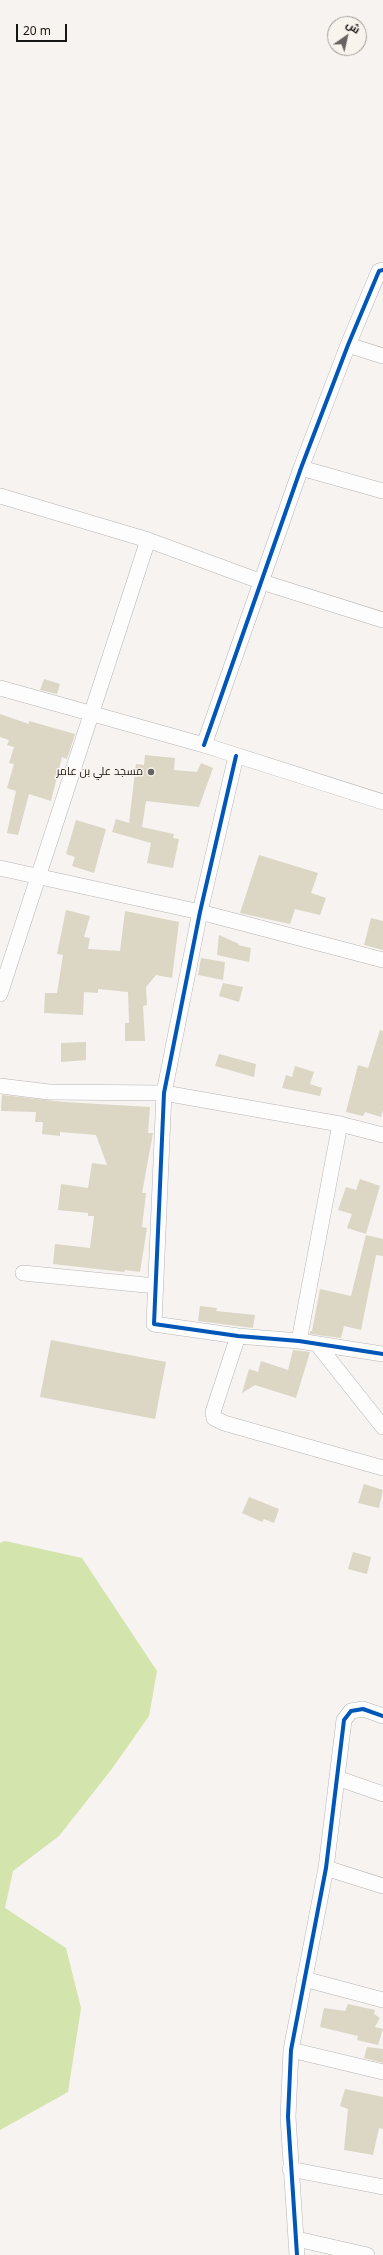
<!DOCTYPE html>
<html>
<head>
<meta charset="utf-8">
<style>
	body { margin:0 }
	#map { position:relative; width:383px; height:2255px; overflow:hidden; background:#f6f3f0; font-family:"Noto Sans",Cairo,sans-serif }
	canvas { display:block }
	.north { position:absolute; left:327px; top:16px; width:40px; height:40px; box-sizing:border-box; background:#f9f3ed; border:1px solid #9f9b96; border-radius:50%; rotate:34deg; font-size:11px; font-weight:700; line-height:16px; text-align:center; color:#181614 }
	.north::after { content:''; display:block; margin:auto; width:14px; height:18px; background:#666361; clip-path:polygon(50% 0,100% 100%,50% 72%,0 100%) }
	.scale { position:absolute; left:16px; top:24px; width:51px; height:18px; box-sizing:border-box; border:2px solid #181614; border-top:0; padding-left:5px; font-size:12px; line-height:14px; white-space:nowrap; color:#181614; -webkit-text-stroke:3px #f9f3ed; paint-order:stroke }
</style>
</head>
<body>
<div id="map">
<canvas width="383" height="2255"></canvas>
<div class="north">ش</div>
<div class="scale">20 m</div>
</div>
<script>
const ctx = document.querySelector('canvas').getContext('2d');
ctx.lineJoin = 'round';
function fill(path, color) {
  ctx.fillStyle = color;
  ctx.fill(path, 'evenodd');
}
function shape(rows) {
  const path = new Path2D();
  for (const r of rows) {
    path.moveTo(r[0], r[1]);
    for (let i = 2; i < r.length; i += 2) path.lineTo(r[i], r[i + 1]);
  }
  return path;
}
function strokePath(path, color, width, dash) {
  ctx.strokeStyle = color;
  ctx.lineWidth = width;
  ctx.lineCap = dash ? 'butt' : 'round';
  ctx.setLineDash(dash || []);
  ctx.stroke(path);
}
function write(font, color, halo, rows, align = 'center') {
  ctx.font = font + ' "Noto Sans",Cairo,sans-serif';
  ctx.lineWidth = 3;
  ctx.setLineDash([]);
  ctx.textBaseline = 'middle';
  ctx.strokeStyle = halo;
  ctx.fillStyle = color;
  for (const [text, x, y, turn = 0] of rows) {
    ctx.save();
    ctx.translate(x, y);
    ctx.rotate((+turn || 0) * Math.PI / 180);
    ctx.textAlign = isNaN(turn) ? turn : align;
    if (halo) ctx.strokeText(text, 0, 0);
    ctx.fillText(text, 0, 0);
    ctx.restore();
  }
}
fill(shape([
	[5,1541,82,1558,157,1671,149,1716,111,1770,59,1836,13,1871,5,1908,66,1948,81,2008,68,2092,0,2130,0,1543]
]), '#d3e4ac');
fill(shape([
	[44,679,60,684,57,694,40,690],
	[0,714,29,724,29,721,75,734,67,759,62,757,51,801,29,794,18,835,7,833,16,791,7,788,14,764,9,763,14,747,7,745,9,740,0,737],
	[145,755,175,758,174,770,197,772,201,763,213,768,199,807,146,801,142,827,174,834,173,838,179,839,173,868,147,863,151,843,112,832,116,819,129,823,136,764,144,765],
	[76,820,106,829,94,873,72,866,75,857,66,854],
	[259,855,318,873,311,893,326,898,320,915,295,909,290,924,240,913],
	[66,910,90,916,84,937,90,938,88,949,120,951,125,911,179,922,172,978,156,975,146,987,147,1005,143,1006,145,1041,125,1041,125,1023,129,1023,128,992,98,989,98,993,84,992,83,1015,44,1013,45,993,57,993,63,955,57,954],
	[371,918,383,921,383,950,364,945],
	[219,935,239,944,238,945,251,948,249,962,217,955],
	[201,958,225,962,223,980,198,975],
	[223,983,243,987,239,1002,219,996],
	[380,1030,383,1031,383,1110,381,1117,365,1112,363,1116,346,1112,358,1065,368,1068],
	[86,1042,86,1060,61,1062,61,1043],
	[219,1054,256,1064,254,1077,215,1066],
	[295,1066,314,1072,310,1084,322,1088,320,1096,282,1088,286,1075,292,1077],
	[2,1095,64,1102,150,1107,148,1133,153,1133,142,1193,146,1193,142,1227,147,1228,140,1272,125,1270,124,1272,53,1264,55,1244,90,1248,94,1216,88,1216,88,1213,58,1210,61,1184,88,1188,92,1163,107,1165,96,1135,60,1132,60,1136,42,1134,43,1122,35,1122,36,1112,1,1111],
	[360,1179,380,1186,366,1234,347,1228,352,1214,338,1210,346,1187,356,1190],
	[366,1235,383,1239,383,1256,376,1255,361,1330,344,1326,341,1338,310,1334,310,1331,312,1331,320,1289,351,1296],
	[200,1306,217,1308,216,1311,255,1315,253,1328,198,1321],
	[51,1340,166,1362,155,1419,40,1397],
	[293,1350,310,1352,296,1398,255,1385,242,1393,249,1369,258,1372,261,1361,288,1370],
	[364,1484,383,1490,379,1508,358,1503],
	[249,1497,279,1509,274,1523,264,1519,262,1522,242,1513],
	[353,1552,371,1557,367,1574,348,1569],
	[348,2004,375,2010,374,2014,380,2018,375,2027,383,2029,378,2045,357,2040,358,2036,320,2027,324,2008,345,2011],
	[367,2047,383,2049,383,2063,364,2058],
	[345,2089,383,2097,383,2129,379,2128,373,2155,344,2150,348,2109,340,2106]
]), '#dcd6c5');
const minor = shape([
	[348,345,383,356],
	[301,468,383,491],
	[0,496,148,540,262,582,383,620],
	[0,688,204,745,383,802],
	[204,745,301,468,348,345,379,271,383,270],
	[236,756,200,912,164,1093,154,1324,238,1336,299,1341,383,1354],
	[0,868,200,912,383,960],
	[0,994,148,540],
	[0,1086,49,1092,164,1093,340,1124,383,1135],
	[23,1273,156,1286],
	[238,1336,213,1412,214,1418,224,1423,383,1468],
	[299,1341,340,1124],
	[317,1344,383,1427],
	[337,1778,383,1794],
	[326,1868,383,1886],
	[304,1979,383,2000],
	[291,2050,383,2072],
	[290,2169,383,2187],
	[297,2239,367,2255],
	[297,2255,288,2117,291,2050,326,1868,344,1720,351,1711,363,1709,383,1716]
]);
strokePath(minor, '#b8b5b3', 16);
strokePath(minor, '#fefdfd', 15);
strokePath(shape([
	[204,745,301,468,348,345,379,271,383,270],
	[236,756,200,912,164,1093,154,1324,238,1336,299,1341,383,1354],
	[297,2255,288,2117,291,2050,326,1868,344,1720,351,1711,363,1709,383,1716]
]), '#0057b8', 4);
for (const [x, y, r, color] of [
	[151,772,4,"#666361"]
]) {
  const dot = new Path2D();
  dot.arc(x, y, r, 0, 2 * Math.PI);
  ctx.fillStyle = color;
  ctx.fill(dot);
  strokePath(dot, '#f9f3ed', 1.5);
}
write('11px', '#181614', '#f9f3ed', [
	["مسجد علي بن عامر",143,772]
], 'right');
</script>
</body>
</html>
